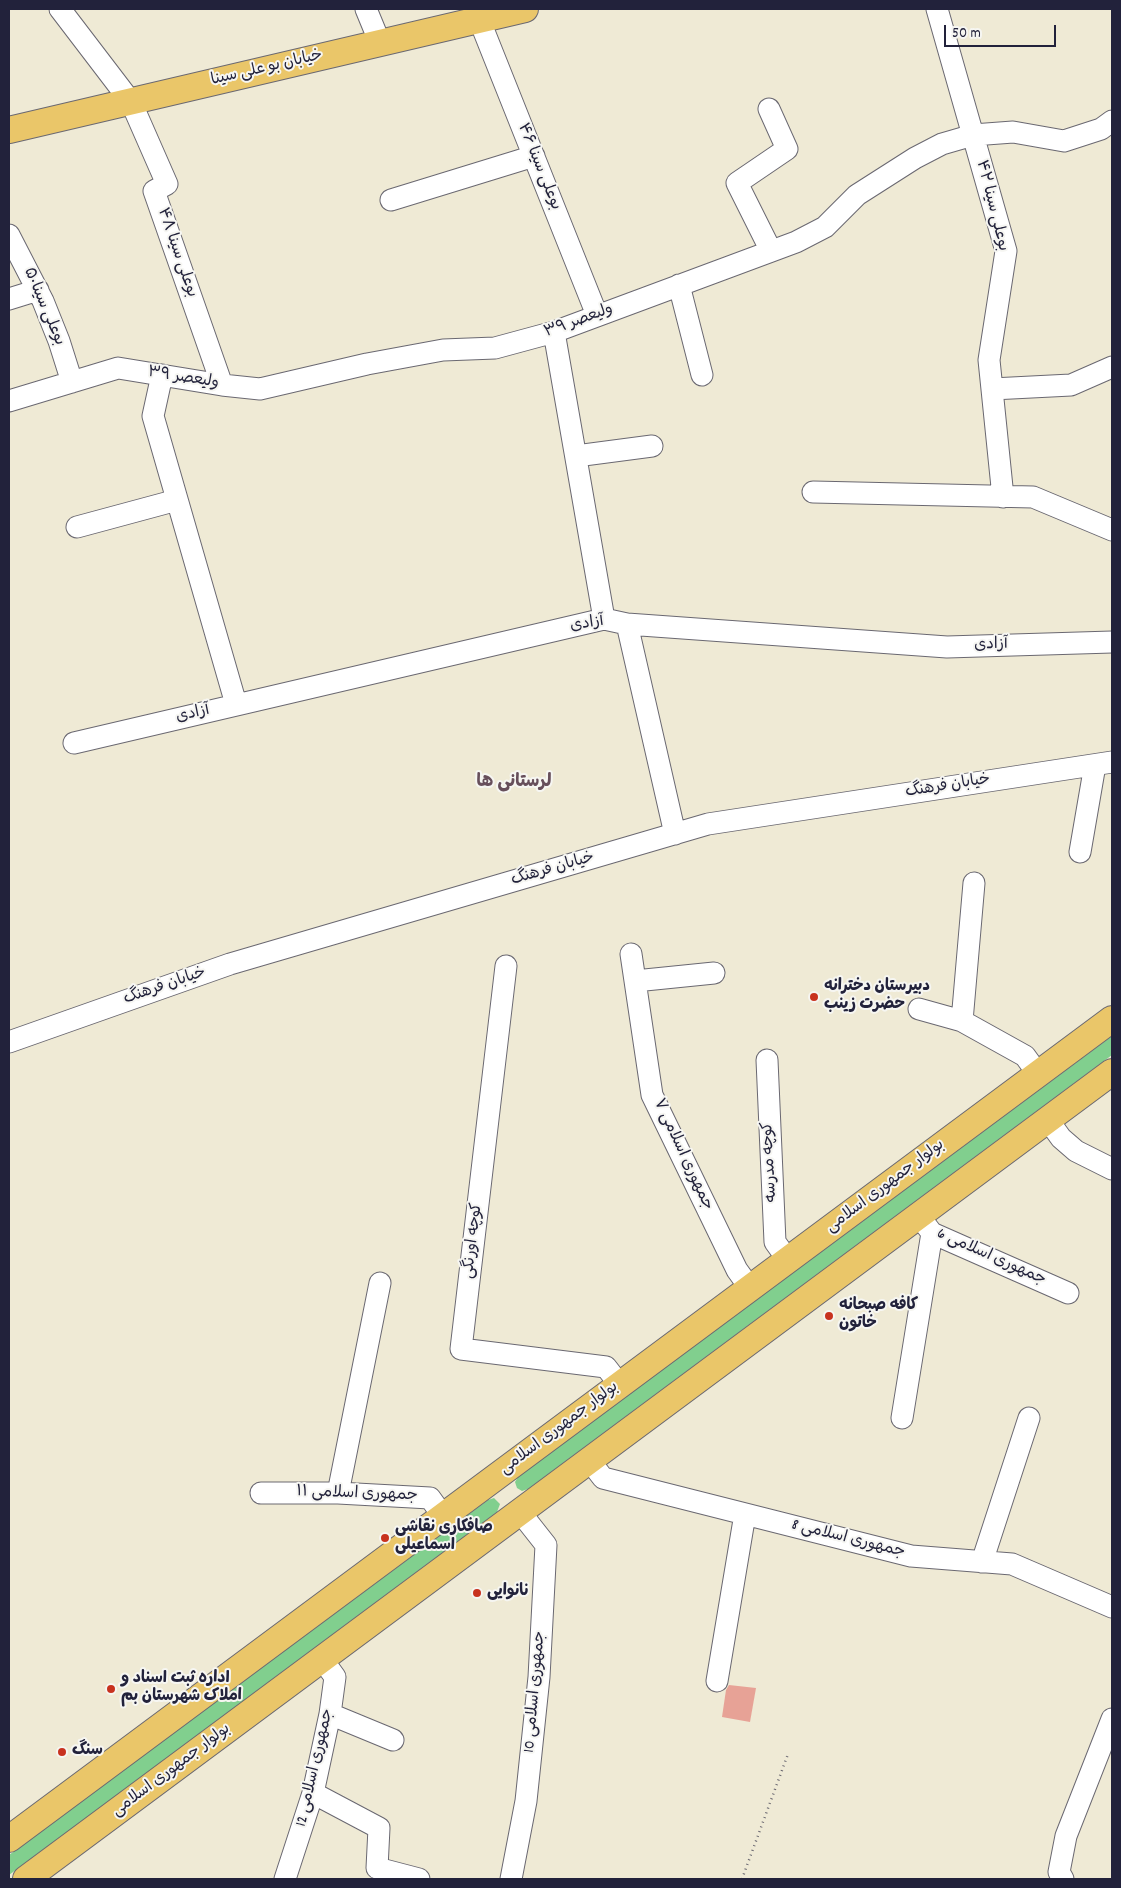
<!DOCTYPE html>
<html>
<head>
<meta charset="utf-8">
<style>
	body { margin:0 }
	#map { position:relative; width:1121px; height:1888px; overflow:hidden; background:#efead5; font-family:Dekko,sans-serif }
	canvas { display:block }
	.frame { position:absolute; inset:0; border:10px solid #22223b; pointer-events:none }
	.scale { position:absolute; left:944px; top:25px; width:112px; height:22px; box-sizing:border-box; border:2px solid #22223b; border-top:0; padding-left:6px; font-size:15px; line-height:18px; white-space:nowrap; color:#22223b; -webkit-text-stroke:4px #f6f6f2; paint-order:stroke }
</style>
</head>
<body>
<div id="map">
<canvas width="1121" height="1888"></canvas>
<div class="frame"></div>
<div class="scale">50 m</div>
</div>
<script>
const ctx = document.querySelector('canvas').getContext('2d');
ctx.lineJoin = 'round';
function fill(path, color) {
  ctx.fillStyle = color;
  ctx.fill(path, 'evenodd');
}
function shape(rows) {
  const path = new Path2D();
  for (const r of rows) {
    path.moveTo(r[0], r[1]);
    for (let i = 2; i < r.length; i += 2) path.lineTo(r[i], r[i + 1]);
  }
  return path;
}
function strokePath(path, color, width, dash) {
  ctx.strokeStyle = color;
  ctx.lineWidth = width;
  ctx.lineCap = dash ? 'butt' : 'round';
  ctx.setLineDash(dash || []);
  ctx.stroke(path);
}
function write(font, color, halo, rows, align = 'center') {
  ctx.font = font + ' Dekko,"Playpen Sans Arabic",sans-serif';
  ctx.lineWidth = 4;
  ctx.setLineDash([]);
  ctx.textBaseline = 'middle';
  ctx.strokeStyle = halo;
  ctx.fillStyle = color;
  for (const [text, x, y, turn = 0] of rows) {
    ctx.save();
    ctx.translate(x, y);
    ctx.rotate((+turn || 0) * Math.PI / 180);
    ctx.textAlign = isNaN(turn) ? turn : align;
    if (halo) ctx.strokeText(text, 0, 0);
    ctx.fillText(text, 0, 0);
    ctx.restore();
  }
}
fill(shape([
	[1112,1036,1112,1055,528,1489,522,1491,517,1488,515,1482,518,1477],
	[494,1498,500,1504,497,1512,9,1875,9,1855,488,1500]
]), '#81cf8e');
fill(shape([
	[729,1685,756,1688,750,1722,722,1717,726,1690]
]), '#e7a296');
const minor = shape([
	[60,9,131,102,167,184,154,191,222,385],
	[366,9,380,43],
	[937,9,1006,251,989,360,1003,497],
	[479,19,597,315],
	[769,109,787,149,737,183,771,251],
	[391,200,534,156],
	[9,235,43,301,59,341,72,382],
	[679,285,702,375],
	[9,299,38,290],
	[554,332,604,619],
	[162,375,153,416,236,704],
	[992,389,1071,385,1112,367],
	[9,401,118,368,222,385,260,389,367,364,443,350,495,348,554,332,796,242,825,227,857,195,915,158,942,144,973,135,1013,132,1064,141,1101,129,1112,121],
	[576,456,652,446],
	[813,492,1033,497,1112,530],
	[77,527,177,500],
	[627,624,675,834],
	[74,743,604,619,627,624,947,647,1112,642],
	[1080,852,1095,765],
	[631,954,652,1095,737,1270,750,1288],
	[506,966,461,1349,606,1367,620,1385],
	[635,981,714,973],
	[919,1009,962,1021,1025,1056,1038,1074],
	[962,1021,974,883],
	[9,1042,230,964,708,824,1112,762],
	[767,1060,775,1242,788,1260],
	[1048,1120,1061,1138,1076,1151,1112,1169],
	[925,1224,932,1233,1068,1293],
	[902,1418,932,1233],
	[589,1460,603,1478,911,1556,1012,1564,1112,1607],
	[261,1493,338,1493,430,1498,443,1516],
	[338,1493,380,1283],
	[982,1562,1029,1418],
	[717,1681,745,1514],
	[330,1714,393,1740],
	[313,1793,379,1828,377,1868,419,1879],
	[285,1879,313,1793,330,1714,335,1677,322,1659],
	[511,1879,526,1801,539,1677,546,1545,520,1512],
	[1063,1879,1059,1872,1066,1836,1112,1719]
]);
const major = shape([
	[9,130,525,9],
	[9,1839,1112,1019],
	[26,1879,1112,1072]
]);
strokePath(minor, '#6a6871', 23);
strokePath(major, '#6a6871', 28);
strokePath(shape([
	[742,1879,788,1754]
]), '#6a6871', 2.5, [1, 4]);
strokePath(minor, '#fff', 21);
strokePath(major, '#eac669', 26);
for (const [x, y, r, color] of [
	[814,997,5,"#c8321e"],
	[829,1316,5,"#c8321e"],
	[385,1538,5,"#c8321e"],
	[477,1593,5,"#c8321e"],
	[111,1689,5,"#c8321e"],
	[62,1752,5,"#c8321e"]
]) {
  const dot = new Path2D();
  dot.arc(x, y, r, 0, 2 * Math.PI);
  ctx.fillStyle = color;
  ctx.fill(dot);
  strokePath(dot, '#f6f6f2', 2);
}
write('16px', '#22223b', '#f6f6f2', [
	["خیابان بو علی سینا",267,69,-13],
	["بوعلی سینا ۴۶",538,167,68],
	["بوعلی سینا ۴۲",991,206,76],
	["بوعلی سینا ۴۸",176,253,71],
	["بوعلی سینا۵۰",43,307,67],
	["ولیعصر ۳۹",579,322,-20],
	["ولیعصر ۳۹",183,379,9],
	["آزادی",587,625,-9],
	["آزادی",991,646,-2],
	["آزادی",193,715,-13],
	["خیابان فرهنگ",948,787,-9],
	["خیابان فرهنگ",553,870,-16],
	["خیابان فرهنگ",165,987,-19],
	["جمهوری اسلامی ۷",682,1155,65],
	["کوچه مدرسه",771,1162,-93],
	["بولوار جمهوری اسلامی",886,1187,-37],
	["کوچه اورنگی",474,1241,-83],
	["جمهوری اسلامی 6",991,1258,24],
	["بولوار جمهوری اسلامی",560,1429,-37],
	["جمهوری اسلامی ۱۱",357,1495,2],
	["جمهوری اسلامی 8",848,1540,14],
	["جمهوری اسلامی 10",536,1692,-85],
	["جمهوری اسلامی 12",316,1768,-77],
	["بولوار جمهوری اسلامی",172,1771,-37]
]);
write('bold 16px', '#22223b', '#f6f6f2', [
	["دبیرستان دخترانه",824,988],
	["حضرت زینب",824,1006],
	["کافه صبحانه",839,1307],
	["خاتون",839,1325],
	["صافکاری نقاشی",395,1529],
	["اسماعیلی",395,1547],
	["نانوایی",487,1593],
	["اداره ثبت اسناد و",121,1680],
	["املاک شهرستان بم",121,1698],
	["سنگ",72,1752]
], 'left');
write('bold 18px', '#674f5b', '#f6f6f2', [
	["لرستانی ها",514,784]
]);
</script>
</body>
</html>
